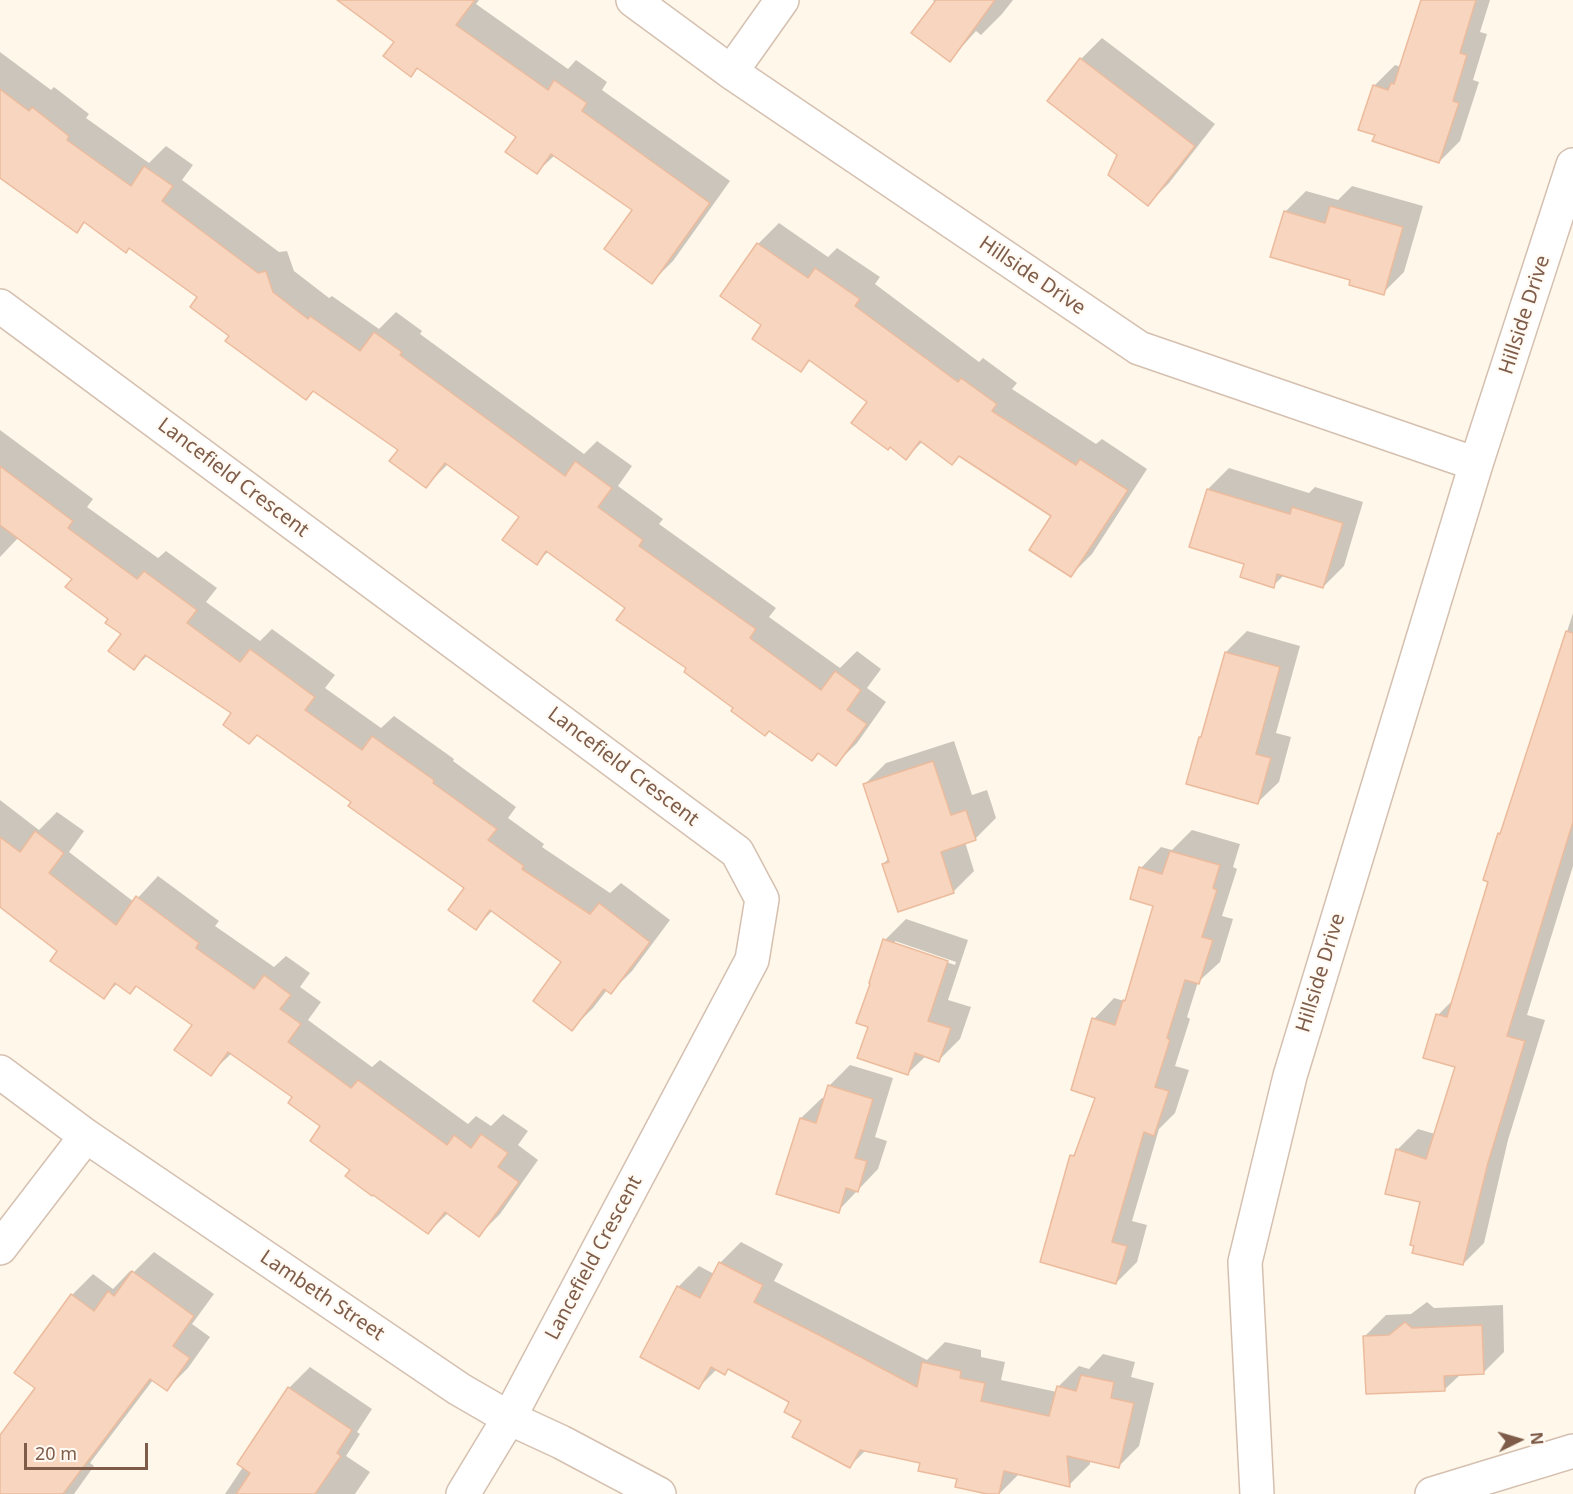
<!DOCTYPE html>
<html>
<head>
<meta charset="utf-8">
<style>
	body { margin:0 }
	#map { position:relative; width:1573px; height:1494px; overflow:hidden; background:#fef7ea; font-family:"Noto Sans",sans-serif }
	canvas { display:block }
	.north { position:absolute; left:1489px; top:1410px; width:60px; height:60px; -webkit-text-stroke:4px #fffaf3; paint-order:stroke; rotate:85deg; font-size:16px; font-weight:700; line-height:24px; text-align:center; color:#7e5c49 }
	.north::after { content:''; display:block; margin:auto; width:21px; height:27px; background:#7e5c49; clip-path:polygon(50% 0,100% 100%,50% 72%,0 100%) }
	.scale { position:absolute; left:24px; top:1443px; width:124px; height:27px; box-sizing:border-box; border:3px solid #7e5c49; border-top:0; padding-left:8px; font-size:18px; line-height:21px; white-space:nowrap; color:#7e5c49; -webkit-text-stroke:4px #fffaf3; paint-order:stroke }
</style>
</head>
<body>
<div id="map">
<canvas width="1573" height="1494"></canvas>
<div class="north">N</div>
<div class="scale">20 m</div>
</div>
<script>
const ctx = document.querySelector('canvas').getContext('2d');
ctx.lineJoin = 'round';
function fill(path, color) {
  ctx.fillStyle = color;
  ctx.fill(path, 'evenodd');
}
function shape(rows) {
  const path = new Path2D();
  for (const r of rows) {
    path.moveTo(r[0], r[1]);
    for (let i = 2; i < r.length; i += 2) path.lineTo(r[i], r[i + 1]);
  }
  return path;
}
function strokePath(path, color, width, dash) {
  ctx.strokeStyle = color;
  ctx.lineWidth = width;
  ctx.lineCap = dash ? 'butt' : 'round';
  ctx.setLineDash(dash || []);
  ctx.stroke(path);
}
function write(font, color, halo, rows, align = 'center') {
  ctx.font = font + ' "Noto Sans",sans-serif';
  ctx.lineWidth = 4.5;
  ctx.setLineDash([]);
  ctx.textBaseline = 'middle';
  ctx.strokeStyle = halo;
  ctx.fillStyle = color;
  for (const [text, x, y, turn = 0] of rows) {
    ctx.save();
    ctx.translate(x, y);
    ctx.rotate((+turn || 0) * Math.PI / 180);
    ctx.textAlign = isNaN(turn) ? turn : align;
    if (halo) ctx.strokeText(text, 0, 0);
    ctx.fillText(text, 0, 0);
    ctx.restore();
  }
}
fill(shape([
	[339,0,479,0,476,4,568,69,576,60,607,82,602,90,730,181,673,261,652,282,634,210,555,155,537,172,518,136,419,67,411,75,396,42],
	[934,0,1013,0,1002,14,981,35,976,31,950,60,936,3,933,1],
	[1423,0,1490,0,1480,32,1487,34,1473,80,1479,82,1460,141,1439,162,1377,134,1374,86,1395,65,1401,67],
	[1102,38,1215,124,1169,183,1148,204,1119,154,1081,59],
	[0,52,51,90,54,87,89,114,86,118,149,163,166,146,193,165,182,180,279,252,287,251,294,271,329,298,332,296,379,329,396,312,422,331,420,334,584,454,597,441,632,466,618,486,663,519,659,524,776,608,769,617,840,668,857,651,881,669,867,688,886,702,857,743,836,764,819,752,735,708,688,668,627,608,549,551,536,563,521,517,448,464,426,486,400,450,314,390,306,398,231,336,199,297,130,247,86,221,76,231,0,166],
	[1352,186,1423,206,1404,272,1383,293,1352,279,1285,212,1306,191,1338,200],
	[779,223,828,257,837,248,880,277,875,284,979,362,983,358,1017,383,1012,389,1096,444,1102,439,1147,469,1092,554,1071,575,1053,516,960,455,923,441,906,458,869,402,811,360,800,370,763,324,758,244],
	[0,430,93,499,87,507,158,558,166,551,217,588,206,602,260,641,272,629,335,675,325,688,381,728,394,716,454,759,453,761,516,807,508,818,544,844,542,847,610,893,621,883,670,920,632,971,611,992,607,990,593,1008,572,1029,563,962,493,910,476,928,466,888,353,801,234,713,148,655,134,668,123,634,111,619,74,578,19,537,0,557],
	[1229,468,1309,493,1315,487,1363,502,1344,566,1323,587,1284,575,1273,586,1246,563,1191,546,1208,489],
	[1573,613,1573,866,1527,1015,1545,1020,1508,1140,1484,1243,1463,1264,1416,1244,1422,1201,1397,1150,1418,1129,1435,1134,1457,1066,1438,1015,1455,998,1490,881,1499,834,1503,830],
	[1247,631,1300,646,1276,733,1291,737,1279,782,1258,802,1226,652],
	[954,741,972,795,987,790,996,818,975,839,965,842,974,871,953,892,883,864,889,858,865,784,886,763],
	[0,800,39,830,57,812,84,831,69,852,134,902,158,876,219,921,215,926,274,967,286,956,310,973,300,987,321,1002,308,1020,372,1067,380,1060,468,1124,476,1116,491,1126,503,1114,528,1131,518,1145,538,1160,500,1214,479,1235,448,1213,428,1233,352,1170,322,1126,294,1097,232,1053,210,1074,194,1025,137,984,118,983,103,997,60,951,0,905],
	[1192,830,1240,844,1233,867,1237,869,1222,916,1233,919,1220,962,1198,982,1187,1017,1190,1019,1175,1066,1189,1070,1175,1113,1159,1129,1132,1221,1147,1225,1137,1262,1116,1283,1072,1156,1078,1150,1097,1097,1094,1019,1114,998,1124,1001,1127,999,1155,905,1141,868,1161,847,1172,850],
	[906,919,968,940,948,1000,971,1007,960,1039,939,1060,926,1056,908,1073,869,1027,872,983,885,940],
	[895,941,956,962,955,965,895,944],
	[850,1065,893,1078,875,1137,887,1141,878,1169,838,1211,801,1118,822,1098,825,1098,829,1086],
	[741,1242,783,1264,774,1281,927,1360,945,1342,981,1350,981,1357,1005,1362,1001,1380,1057,1392,1058,1387,1079,1366,1089,1369,1103,1354,1135,1362,1131,1377,1154,1383,1139,1446,1118,1467,1090,1460,1090,1464,1069,1485,1020,1473,999,1494,994,1494,922,1462,866,1450,850,1466,803,1420,791,1401,730,1368,725,1373,717,1369,699,1387,678,1287,699,1266,714,1274,720,1263],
	[154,1252,214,1294,192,1324,210,1337,188,1368,167,1389,153,1380,90,1463,94,1466,74,1494,0,1494,0,1438,37,1388,72,1295,93,1274,113,1289,130,1271,133,1273],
	[1427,1302,1434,1308,1503,1305,1504,1352,1483,1373,1461,1374,1444,1390,1365,1336,1386,1315,1411,1314],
	[310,1367,372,1409,357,1432,360,1434,346,1456,370,1472,355,1494,225,1494,243,1467,289,1388]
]), '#0003');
const building = shape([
	[337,0,475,0,456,25,548,90,554,80,587,103,582,111,710,203,652,284,604,249,632,210,551,154,537,174,505,152,516,137,417,68,411,77,383,56,394,42,337,0],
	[936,0,995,0,950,62,911,33,936,0],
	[1421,0,1476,0,1460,53,1467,55,1453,101,1459,103,1439,163,1372,141,1375,135,1358,130,1373,85,1388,90,1391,83,1394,84,1421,0],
	[1080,58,1195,146,1148,206,1108,175,1117,155,1047,101,1080,58],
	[0,89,29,111,32,107,69,136,67,140,131,186,144,166,173,186,162,201,258,273,266,271,273,292,308,319,310,316,360,351,374,332,402,352,400,355,565,476,575,461,612,488,598,507,643,540,639,546,756,629,750,638,821,690,835,671,861,690,847,710,867,724,836,766,818,753,812,761,769,731,765,736,731,711,733,708,684,672,686,668,616,620,625,608,546,551,537,565,502,540,519,517,445,463,426,488,389,461,398,450,313,391,306,400,225,341,229,336,190,307,197,297,129,248,126,253,84,222,77,233,0,178,0,89],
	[1330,206,1403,227,1384,295,1349,285,1350,280,1270,257,1284,211,1325,223,1330,206],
	[757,243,808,278,815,268,860,299,855,306,958,382,961,378,997,404,992,411,1076,465,1080,459,1128,490,1071,577,1029,550,1051,516,959,456,952,465,920,441,906,460,890,447,888,450,851,423,867,402,809,360,801,372,752,339,761,325,720,296,757,243],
	[0,466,73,521,68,528,137,579,144,571,197,610,187,623,240,662,250,649,315,697,305,710,362,750,372,736,434,780,433,783,497,829,488,840,524,866,522,869,590,914,599,903,650,942,611,994,604,989,572,1031,533,1001,561,962,490,910,476,930,448,910,464,888,348,806,351,802,257,735,249,744,223,725,231,713,145,655,134,670,108,651,121,634,105,623,108,619,65,587,72,579,0,525,0,466],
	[1207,489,1290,514,1292,507,1343,523,1323,588,1277,574,1274,588,1240,577,1244,564,1189,547,1207,489],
	[1566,631,1573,633,1573,822,1507,1036,1525,1041,1488,1163,1463,1265,1412,1253,1414,1246,1410,1245,1420,1202,1385,1194,1396,1149,1426,1159,1455,1067,1423,1058,1436,1014,1447,1017,1488,882,1483,880,1498,833,1500,834,1566,631],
	[1225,652,1280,667,1256,754,1271,758,1258,804,1186,784,1199,737,1201,737,1225,652],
	[933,761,951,815,966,810,976,840,941,852,954,893,898,912,882,864,889,862,863,784,933,761],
	[35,831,64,853,49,873,116,925,136,896,199,943,196,948,254,989,264,975,291,995,280,1009,301,1024,288,1042,351,1088,358,1080,447,1145,454,1135,471,1148,481,1134,508,1153,498,1167,519,1182,479,1237,445,1212,428,1234,373,1195,372,1196,345,1176,350,1170,310,1141,320,1126,288,1103,292,1097,228,1052,211,1076,174,1050,192,1025,136,986,130,994,115,983,104,999,50,961,57,951,0,907,0,837,20,852,35,831],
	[1170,851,1220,865,1213,888,1217,890,1202,937,1213,940,1199,984,1185,980,1167,1038,1170,1040,1155,1087,1169,1091,1154,1136,1144,1132,1112,1242,1127,1246,1116,1284,1040,1262,1070,1155,1074,1156,1095,1098,1071,1090,1092,1018,1115,1025,1123,1000,1125,1001,1153,906,1130,899,1139,867,1162,874,1170,851],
	[883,939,948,961,928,1021,951,1028,939,1062,915,1053,908,1075,857,1058,868,1027,856,1023,870,984,869,983,883,939],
	[828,1085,873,1099,855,1158,867,1161,858,1192,846,1188,839,1213,776,1194,800,1118,816,1123,828,1085],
	[719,1262,763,1285,754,1302,823,1337,917,1387,922,1362,961,1371,960,1378,985,1383,981,1401,1049,1416,1057,1386,1076,1391,1081,1375,1114,1382,1111,1398,1134,1403,1119,1468,1067,1456,1070,1487,1004,1471,999,1494,987,1494,955,1487,957,1479,918,1471,920,1463,860,1450,850,1468,792,1437,801,1421,784,1412,789,1402,728,1369,725,1375,711,1367,699,1389,640,1357,677,1286,700,1298,719,1262],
	[132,1271,194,1316,173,1346,190,1358,167,1391,150,1379,63,1494,0,1494,0,1435,35,1388,14,1373,71,1294,94,1311,108,1291,114,1296,132,1271],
	[1405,1322,1412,1328,1482,1325,1484,1374,1444,1376,1445,1391,1366,1394,1363,1336,1389,1335,1405,1322],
	[288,1387,352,1430,337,1453,341,1456,315,1494,236,1494,250,1473,237,1464,288,1387]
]);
fill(building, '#f7d5bf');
strokePath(building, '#ecbb9d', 1.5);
const minor = shape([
	[633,0,731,72,1139,348,1476,464],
	[731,72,782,0],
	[0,306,737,852,762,899,752,960,509,1418,463,1494],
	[0,1072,86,1136,459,1389,509,1418,561,1442,659,1494],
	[0,1248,86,1136],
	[1257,1494,1245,1262,1290,1076,1476,464,1573,165],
	[1432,1494,1573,1451]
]);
strokePath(minor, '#d5c0b0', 36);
strokePath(minor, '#fff', 33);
write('20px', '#7e5c49', '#fffaf3', [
	["Hillside Drive",1032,276,34],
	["Hillside Drive",1525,315,-72],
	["Lancefield Crescent",233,478,37],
	["Lancefield Crescent",623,767,37],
	["Hillside Drive",1321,973,-73],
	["Lancefield Crescent",594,1258,-62],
	["Lambeth Street",322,1296,34]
]);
</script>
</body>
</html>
